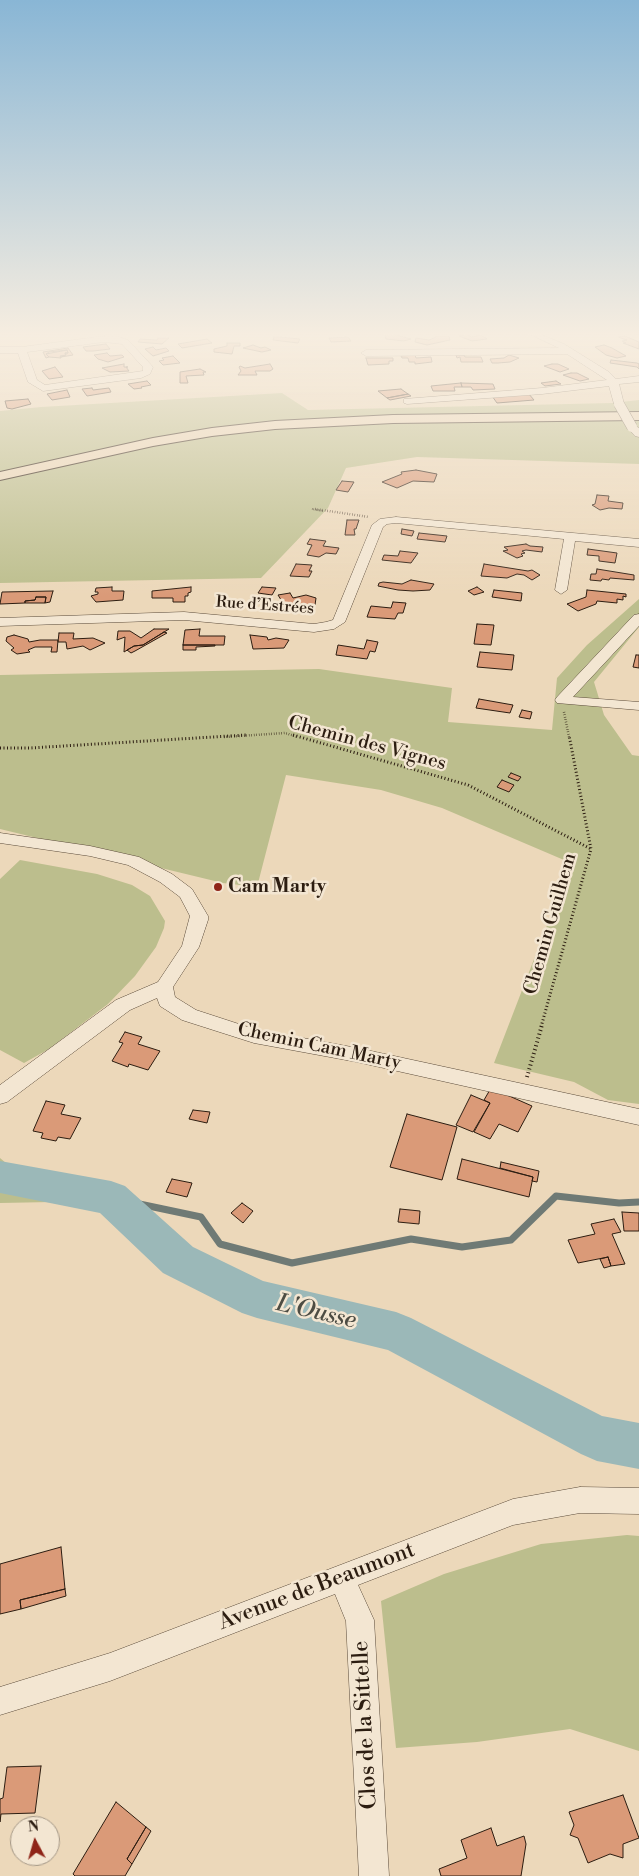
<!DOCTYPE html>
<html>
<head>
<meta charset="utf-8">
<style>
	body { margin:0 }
	#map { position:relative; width:639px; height:1876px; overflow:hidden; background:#ecd8ba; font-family:"Libre Bodoni",serif }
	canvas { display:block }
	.north { position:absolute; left:10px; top:1816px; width:50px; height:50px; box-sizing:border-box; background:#f3e6d2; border:1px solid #a39685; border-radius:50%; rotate:354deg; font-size:14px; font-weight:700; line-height:20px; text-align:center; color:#2c1d11 }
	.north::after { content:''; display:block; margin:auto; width:18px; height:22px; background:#8f2418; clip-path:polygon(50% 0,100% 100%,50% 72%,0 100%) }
</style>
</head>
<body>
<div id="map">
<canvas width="639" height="1876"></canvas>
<div class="north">N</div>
</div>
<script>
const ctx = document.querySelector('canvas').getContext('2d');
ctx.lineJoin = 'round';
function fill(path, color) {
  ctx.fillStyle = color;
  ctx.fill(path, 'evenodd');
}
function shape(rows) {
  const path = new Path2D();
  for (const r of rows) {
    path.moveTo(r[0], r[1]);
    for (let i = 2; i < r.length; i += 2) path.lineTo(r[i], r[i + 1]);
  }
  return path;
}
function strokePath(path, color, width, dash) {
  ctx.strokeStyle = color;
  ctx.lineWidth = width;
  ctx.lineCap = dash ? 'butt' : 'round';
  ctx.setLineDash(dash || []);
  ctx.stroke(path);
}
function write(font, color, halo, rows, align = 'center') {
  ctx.font = font + ' "Libre Bodoni",serif';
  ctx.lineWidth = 5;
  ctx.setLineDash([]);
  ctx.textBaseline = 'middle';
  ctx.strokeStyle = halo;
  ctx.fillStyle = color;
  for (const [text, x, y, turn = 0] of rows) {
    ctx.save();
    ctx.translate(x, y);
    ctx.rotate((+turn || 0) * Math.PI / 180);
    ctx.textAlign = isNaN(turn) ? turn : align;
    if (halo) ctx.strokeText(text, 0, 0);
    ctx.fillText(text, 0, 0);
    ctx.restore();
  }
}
fill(shape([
	[282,393,308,410,611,403,639,400,639,464,417,457,346,468,328,508,261,578,0,583,0,411,41,407],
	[639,599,639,627,594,682,604,715,632,755,639,756,639,1104,608,1100,574,1082,494,1063,571,863,442,808,381,790,286,775,257,887,223,883,0,829,0,675,319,669,452,688,448,722,552,730,557,678,587,645],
	[20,860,97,874,132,885,150,896,165,921,164,928,156,947,135,976,108,1004,49,1049,24,1063,0,1050,0,879],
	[0,1158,52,1202,0,1203],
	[627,1535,639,1536,639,1751,570,1729,477,1742,396,1748,381,1601,444,1574,541,1544]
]), '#bcbe8d');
strokePath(shape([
	[111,1198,201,1217,220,1244,292,1263,411,1239,462,1247,511,1240,556,1196,619,1203,639,1202]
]), '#6f7a75', 7);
fill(shape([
	[0,1161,111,1181,125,1186,193,1247,263,1281,396,1312,411,1318,602,1416,639,1423,639,1469,597,1461,581,1454,388,1350,257,1318,242,1313,163,1273,100,1213,0,1193,0,1161]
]), '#9bb8b8');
const building = shape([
	[385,334,393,334,411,339,404,341,386,339,385,334],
	[467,334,471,337,481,335,487,339,472,341,459,336,467,334],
	[435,336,449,336,450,340,427,345,415,342,416,338,429,340,436,337,435,336],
	[625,336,639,342,639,349,623,343,626,343,622,341,627,340,618,337,625,336],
	[274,337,280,337,300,339,298,343,273,340,274,337],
	[348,337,351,341,331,342,329,338,348,337],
	[158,338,169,338,162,344,138,342,140,339,157,340,158,338],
	[207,339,212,343,182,348,178,344,207,339],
	[227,343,240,343,240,346,234,346,232,354,214,352,214,349,227,346,227,343],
	[106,344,110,349,93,351,86,351,83,347,106,344],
	[253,345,261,348,265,347,271,350,262,352,243,348,253,345],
	[604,345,612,348,626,356,617,358,606,355,595,347,604,345],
	[153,347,156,350,166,348,169,351,153,356,145,349,153,347],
	[68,348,73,355,61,357,66,355,65,353,68,353,67,350,49,352,46,354,49,357,46,358,43,352,68,348],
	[67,350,68,353,65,353,66,355,60,356,61,358,49,357,46,354,67,350],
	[107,353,110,356,122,355,124,357,108,362,98,359,94,355,107,353],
	[415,355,416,358,431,357,432,362,415,364,415,362,409,362,408,358,402,358,401,356,415,355],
	[456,355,464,355,465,357,481,357,483,362,461,362,460,357,457,358,456,355],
	[509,355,519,358,510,362,498,363,492,363,490,359,504,358,509,355],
	[173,356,180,363,163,365,159,361,164,360,162,358,173,356],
	[366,358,393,358,393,361,389,361,389,364,368,365,366,358],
	[611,360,637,363,639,364,639,369,637,367,610,363,611,360],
	[124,364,124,367,128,367,126,367,129,371,110,372,102,368,124,364],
	[270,364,273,369,270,371,255,371,257,375,238,375,241,371,239,367,240,366,245,368,270,364],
	[552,364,558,364,569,369,560,372,544,366,552,364],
	[55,367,63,377,49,379,42,371,55,367],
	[200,369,206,372,203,372,204,375,186,376,188,383,180,383,180,372,200,369],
	[571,373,577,373,589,379,580,381,563,375,571,373],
	[147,381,151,385,141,387,142,388,134,389,128,384,147,381],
	[556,381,561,384,545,386,541,383,556,381],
	[461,383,493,384,495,389,473,390,471,387,462,387,461,383],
	[461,383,462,387,454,387,455,391,433,391,431,386,461,383],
	[92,388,93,390,109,388,111,392,87,396,82,389,92,388],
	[401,389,408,394,387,398,378,391,401,389],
	[67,390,70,397,52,400,47,394,67,390],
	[528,393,534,400,497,403,492,396,528,393],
	[408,394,411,396,390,400,387,398,408,394],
	[28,399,31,404,12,409,7,408,5,401,28,399],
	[416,470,437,474,434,482,413,481,397,488,382,482,402,474,401,472,416,470],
	[342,481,354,482,348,492,336,490,342,481],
	[597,495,609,496,608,501,623,503,622,509,609,508,600,510,592,505,595,504,597,495],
	[347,520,359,520,356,529,354,529,355,535,345,535,347,520],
	[402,529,414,531,412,536,401,534,402,529],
	[419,533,447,536,445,542,417,539,419,533],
	[310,539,326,541,323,546,339,548,336,554,326,553,319,557,307,555,312,545,307,544,310,539],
	[526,544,530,546,543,547,542,552,526,550,522,551,525,553,521,554,523,556,517,558,503,551,508,550,504,547,526,544],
	[588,549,617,553,615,563,599,561,599,556,587,555,588,549],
	[400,551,418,553,411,563,382,560,384,555,398,556,400,551],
	[296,564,312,565,309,571,312,571,309,577,290,576,296,564],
	[484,564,528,571,532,570,540,575,532,580,524,575,517,574,507,578,481,576,484,564],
	[597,569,634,575,634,580,610,578,609,580,602,579,601,581,590,580,591,574,596,574,597,569],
	[411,580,434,584,430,590,413,591,398,590,378,586,379,583,383,582,402,584,411,580],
	[112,587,112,591,124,591,123,600,96,602,91,596,98,594,98,592,95,592,96,588,112,587],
	[191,587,191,592,188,593,188,596,185,596,185,602,173,602,173,598,152,598,152,591,191,587],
	[262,587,276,588,272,595,258,593,262,587],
	[477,587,484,592,474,595,468,591,477,587],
	[494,590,522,593,521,601,492,597,494,590],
	[587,590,626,594,626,597,623,596,623,600,617,599,617,603,597,601,596,604,578,611,567,604,586,597,587,590],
	[53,591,50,602,45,603,46,597,36,597,35,600,25,601,25,603,0,604,2,592,53,591],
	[290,593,293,598,306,595,316,598,315,605,285,606,278,595,290,593],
	[36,597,46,597,45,603,25,603,25,601,35,600,36,597],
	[393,602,406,603,403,613,398,613,395,619,367,617,371,606,391,608,393,602],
	[477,624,494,625,491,645,474,644,477,624],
	[154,629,169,629,143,645,134,646,124,652,125,637,117,640,118,631,130,631,141,638,154,629],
	[200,629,199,636,225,636,224,645,183,645,185,630,200,629],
	[164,632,167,633,135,651,131,653,127,650,134,646,143,645,164,632],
	[59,633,74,633,73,639,93,638,105,643,90,650,83,646,67,649,66,642,58,642,59,633],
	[14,635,28,639,29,642,40,640,58,640,57,652,51,652,52,647,35,647,28,650,30,652,17,654,11,650,14,648,6,641,7,637,14,635],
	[250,635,267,637,268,640,276,638,289,640,284,648,253,649,250,635],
	[367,640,378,642,375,652,370,651,367,659,336,655,338,645,364,649,367,640],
	[183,645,215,645,215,646,196,647,196,650,183,650,183,645],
	[480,652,514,655,512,670,477,667,480,652],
	[636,655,639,655,639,668,633,667,636,655],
	[479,699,513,705,510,713,476,708,479,699],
	[522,710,532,712,530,719,519,717,522,710],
	[511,773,521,777,518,781,508,777,511,773],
	[502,780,514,785,509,792,497,787,502,780],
	[125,1032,142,1037,138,1044,160,1051,148,1070,129,1064,128,1067,112,1061,123,1043,119,1042,125,1032],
	[491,1088,532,1106,518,1132,499,1124,490,1139,474,1132,490,1103,484,1100,491,1088],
	[471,1095,490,1103,473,1132,456,1125,471,1095],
	[46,1101,65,1105,61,1114,81,1118,70,1139,58,1137,56,1141,41,1138,43,1133,33,1131,46,1101],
	[193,1110,210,1112,207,1123,189,1119,193,1110],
	[407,1114,457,1127,442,1180,390,1167,407,1114],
	[462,1159,533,1177,529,1197,457,1179,462,1159],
	[501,1162,539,1171,537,1182,532,1181,533,1177,500,1168,501,1162],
	[172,1179,192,1183,187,1197,166,1192,172,1179],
	[242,1203,253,1211,243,1223,231,1213,242,1203],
	[400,1209,420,1211,419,1224,398,1222,400,1209],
	[622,1212,639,1213,639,1231,624,1231,622,1212],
	[614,1219,621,1232,612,1234,625,1264,611,1266,608,1257,578,1263,568,1240,595,1234,591,1224,614,1219],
	[608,1257,611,1266,604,1268,600,1259,608,1257],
	[61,1547,65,1589,20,1600,21,1609,0,1614,0,1564,61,1547],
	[65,1589,66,1596,21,1609,20,1600,65,1589],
	[41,1766,35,1813,1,1814,0,1822,0,1799,3,1798,7,1767,41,1766],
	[623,1795,639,1838,623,1844,623,1858,610,1854,588,1863,578,1838,570,1835,574,1825,569,1812,623,1795],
	[116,1802,146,1827,127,1859,132,1864,125,1876,75,1876,73,1874,116,1802],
	[146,1827,151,1831,132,1864,127,1859,146,1827],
	[491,1828,497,1846,524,1836,526,1844,521,1876,441,1876,439,1869,467,1858,461,1840,491,1828]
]);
fill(building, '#da9a78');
strokePath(building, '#2c1d11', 1);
const minor = shape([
	[529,334,540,334,564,344,609,372,616,379,639,376,639,382,619,384,624,404,619,407,614,404,609,386,542,394,407,404,404,403,404,399,542,388,607,380,567,354,366,356,361,353,366,350,559,348,529,334],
	[104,336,117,336,128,340,153,367,150,374,141,378,43,391,28,382,18,353,0,353,0,347,22,347,104,336],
	[104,342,122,344,143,367,143,371,45,385,37,380,27,352,104,342],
	[632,424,639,428,639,437,635,436,627,427,632,424],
	[396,517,639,539,639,547,575,541,567,590,561,594,555,590,564,539,396,523,387,524,383,527,345,622,334,629,314,632,184,620,0,626,0,618,184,612,314,624,326,622,333,620,372,525,380,519,396,517],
	[639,614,639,626,573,697,639,702,639,710,557,703,555,700,557,697,634,615,639,614],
	[0,833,90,846,139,857,172,874,192,889,208,916,208,920,199,947,173,987,175,997,196,1010,254,1029,357,1048,639,1109,639,1125,357,1062,254,1043,182,1020,160,1006,157,998,130,1010,7,1102,0,1104,0,1085,116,1000,158,982,182,946,190,916,180,897,160,882,128,865,90,856,0,843,0,833],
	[580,1487,639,1488,639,1514,580,1513,513,1525,358,1585,374,1620,389,1876,359,1876,346,1621,335,1594,110,1681,0,1715,0,1687,110,1653,513,1499,580,1487]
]);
const major = shape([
	[639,412,639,420,393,423,275,429,212,436,153,446,0,480,0,472,153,438,212,428,275,421,393,415,639,412]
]);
strokePath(minor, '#5c4c3b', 1);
strokePath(major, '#2c1d11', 2);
strokePath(shape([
	[312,509,323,511]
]), '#2c1d11', 2, [0.5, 1]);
strokePath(shape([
	[315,509,369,517],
	[564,712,569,737],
	[224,737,285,733,298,737]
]), '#2c1d11', 2.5, [0.5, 2]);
strokePath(shape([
	[293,735,468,785,591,849],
	[0,748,30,748,246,735],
	[541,1027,591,849,569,735]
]), '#2c1d11', 3, [1, 2.5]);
strokePath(shape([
	[527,1077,542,1025]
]), '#2c1d11', 4, [1, 3]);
fill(minor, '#f3e6d2');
fill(major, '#ecd8ba');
const minorBridge = shape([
	[619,404,632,427]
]);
strokePath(minorBridge, '#5c4c3b', 11, []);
strokePath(minorBridge, '#f3e6d2', 10);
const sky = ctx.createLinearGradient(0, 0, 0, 597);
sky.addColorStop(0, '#89b6d5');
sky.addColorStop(0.56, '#f6ede0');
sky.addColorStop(1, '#f6ede000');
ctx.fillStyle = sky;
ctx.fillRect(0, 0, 639, 597);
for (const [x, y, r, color] of [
	[218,887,5,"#8f2418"]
]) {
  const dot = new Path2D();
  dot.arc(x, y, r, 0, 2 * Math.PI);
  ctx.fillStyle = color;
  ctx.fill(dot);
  strokePath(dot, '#f3e6d2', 2);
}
write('16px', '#2c1d11', '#f3e6d2', [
	["Rue d’Estrées",265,606,4]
]);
write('19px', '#2c1d11', '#f3e6d2', [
	["Chemin des Vignes",367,744,15],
	["Chemin Guilhem",551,924,-74],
	["Chemin Cam Marty",319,1047,12]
]);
write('bold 19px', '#2c1d11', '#f3e6d2', [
	["Cam Marty",228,887]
], 'left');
write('22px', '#2c1d11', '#f3e6d2', [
	["Avenue de Beaumont",317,1587,-21],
	["Clos de la Sittelle",366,1725,-93]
]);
write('italic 24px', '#4d4c43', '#f3e6d2', [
	["L'Ousse",316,1313,13]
]);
</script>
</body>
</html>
